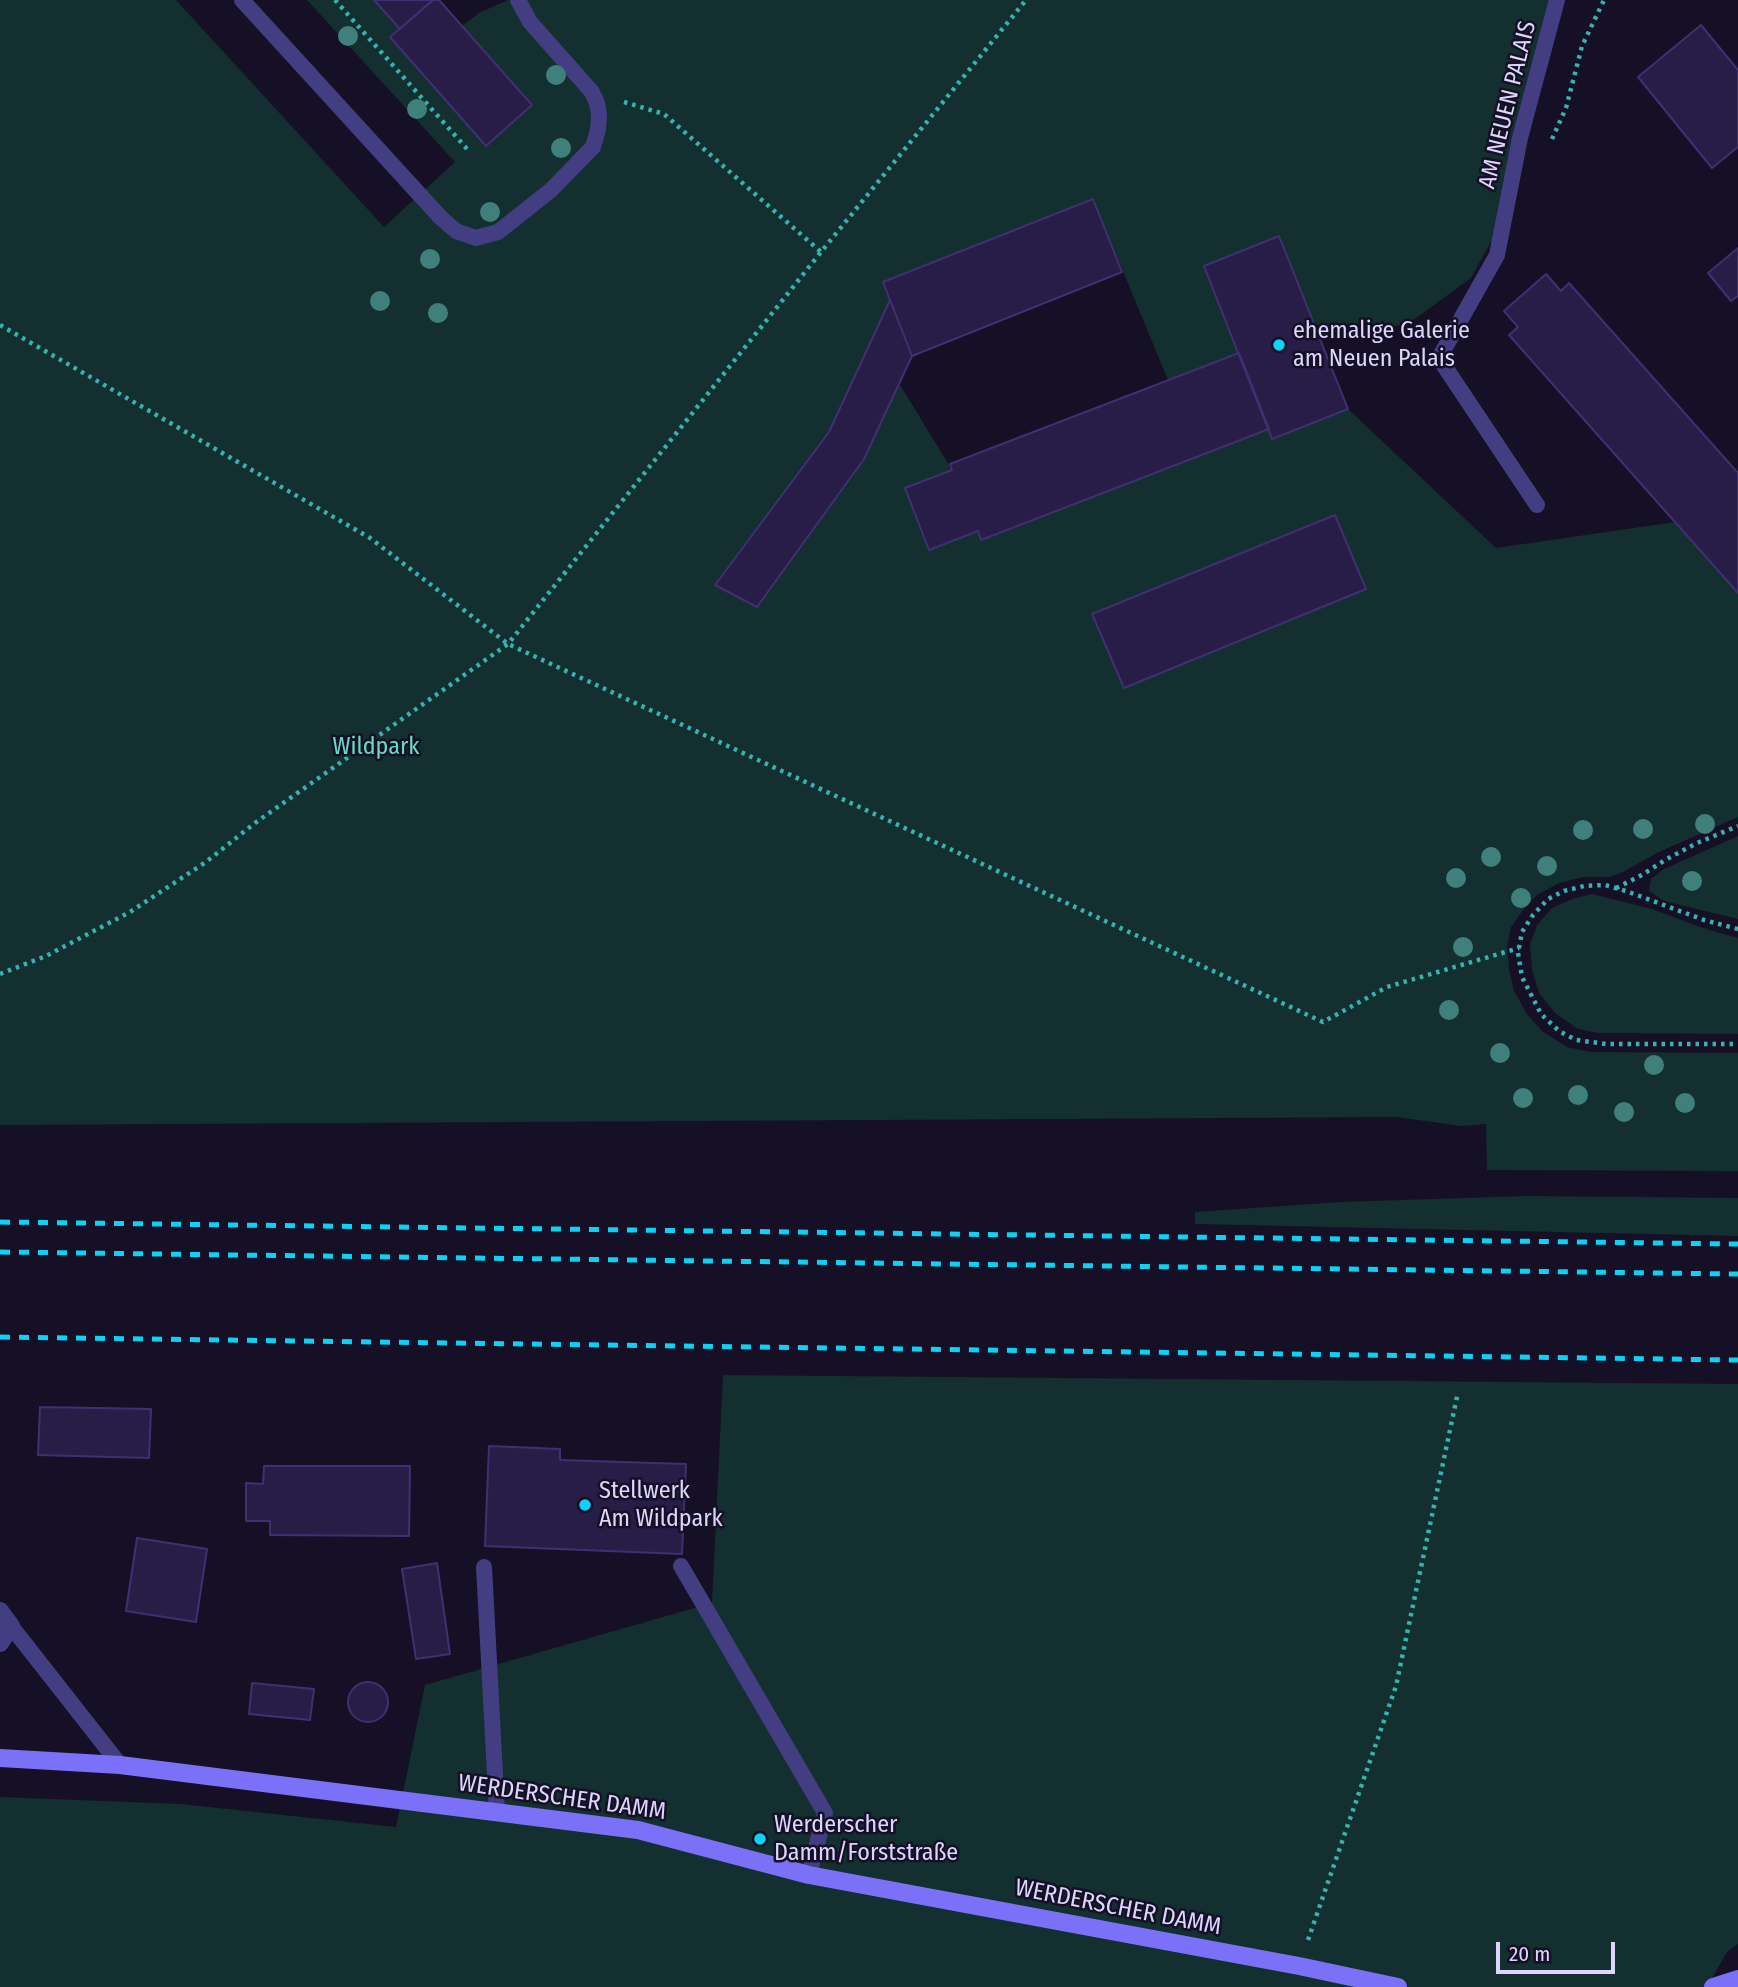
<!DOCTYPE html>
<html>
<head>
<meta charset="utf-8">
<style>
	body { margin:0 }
	#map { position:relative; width:1738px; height:1987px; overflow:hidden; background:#151025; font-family:"Fira Sans Condensed",sans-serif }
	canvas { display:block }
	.scale { position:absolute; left:1496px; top:1942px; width:119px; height:32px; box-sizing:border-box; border:4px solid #dcd6fd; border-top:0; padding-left:9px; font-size:21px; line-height:24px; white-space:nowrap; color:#dcd6fd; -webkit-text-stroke:5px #151025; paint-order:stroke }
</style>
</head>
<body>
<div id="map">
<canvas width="1738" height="1987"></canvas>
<div class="scale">20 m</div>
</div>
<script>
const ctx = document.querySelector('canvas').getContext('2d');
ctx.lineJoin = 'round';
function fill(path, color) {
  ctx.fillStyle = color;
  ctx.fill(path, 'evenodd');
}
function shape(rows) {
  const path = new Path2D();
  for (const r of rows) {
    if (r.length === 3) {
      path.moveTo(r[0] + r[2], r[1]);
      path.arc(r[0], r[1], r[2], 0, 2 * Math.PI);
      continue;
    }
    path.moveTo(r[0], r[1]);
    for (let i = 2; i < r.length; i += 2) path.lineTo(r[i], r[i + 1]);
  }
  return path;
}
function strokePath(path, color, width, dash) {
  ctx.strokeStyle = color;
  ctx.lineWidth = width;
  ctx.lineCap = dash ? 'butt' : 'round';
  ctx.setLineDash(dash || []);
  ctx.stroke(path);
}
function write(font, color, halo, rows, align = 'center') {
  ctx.font = font + ' "Fira Sans Condensed",sans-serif';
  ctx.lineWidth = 5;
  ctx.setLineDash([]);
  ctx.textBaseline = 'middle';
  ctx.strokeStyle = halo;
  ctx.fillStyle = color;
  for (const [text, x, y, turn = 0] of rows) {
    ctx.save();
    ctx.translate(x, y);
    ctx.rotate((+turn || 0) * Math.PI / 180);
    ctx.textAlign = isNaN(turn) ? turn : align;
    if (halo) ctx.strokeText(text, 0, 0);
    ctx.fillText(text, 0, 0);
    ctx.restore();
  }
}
fill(shape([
	[0,0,176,0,384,227,455,162,307,0,374,0,400,29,532,105,462,26,479,13,508,0,1557,0,1503,220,1471,278,1408,324,1319,337,1279,236,1239,353,1168,380,1093,199,890,300,829,432,715,585,757,607,864,459,899,383,952,470,906,488,930,550,978,531,982,540,1269,429,1273,438,1348,409,1496,548,1675,522,1738,593,1738,817,1659,852,1623,872,1609,877,1583,877,1559,883,1537,895,1523,910,1511,927,1507,947,1509,969,1514,991,1527,1014,1542,1031,1567,1047,1591,1052,1738,1053,1738,1171,1487,1170,1486,1124,1461,1126,1397,1117,0,1125],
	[1738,836,1738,919,1664,901,1649,891,1651,879,1664,869],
	[1592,894,1652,909,1703,928,1738,938,1738,1034,1599,1033,1578,1029,1555,1013,1539,993,1532,970,1530,944,1537,925,1552,908,1572,899],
	[1526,1196,1738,1198,1738,1236,1195,1224,1195,1212,1341,1202],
	[723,1375,1738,1384,1738,1944,1727,1952,1707,1987,0,1987,0,1797,181,1804,396,1827,425,1685,712,1603]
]), '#132f2f');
const building = shape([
	[374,0,433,0,400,29,374,0],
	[433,0,439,0,532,105,486,146,390,37,433,0],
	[1701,25,1738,70,1738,147,1712,168,1638,77,1701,25],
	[1093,199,1122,272,912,356,883,282,1093,199],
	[1279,236,1348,409,1272,439,1204,266,1279,236],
	[1738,248,1738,296,1731,301,1708,273,1738,248],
	[1546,274,1561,291,1569,283,1738,473,1738,593,1509,335,1518,327,1504,311,1546,274],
	[890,300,912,356,864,459,757,607,715,585,829,432,890,300],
	[1239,353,1269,429,981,540,978,531,929,550,905,488,952,470,950,464,1239,353],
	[1335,515,1366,589,1124,688,1092,614,1335,515],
	[40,1407,151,1409,149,1458,38,1455,40,1407],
	[489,1446,560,1449,560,1460,686,1464,682,1554,485,1546,489,1446],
	[264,1466,410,1466,409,1536,270,1535,270,1521,246,1521,246,1483,263,1484,264,1466],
	[137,1538,207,1549,196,1622,126,1611,137,1538],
	[437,1563,450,1654,416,1659,402,1569,437,1563],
	[368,1702,20],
	[252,1683,314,1689,310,1720,249,1714,252,1683]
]);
fill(building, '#271d46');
strokePath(building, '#403071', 2);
strokePath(shape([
	[335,0,468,150],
	[624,102,664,114,821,252],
	[1552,139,1566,108,1582,46,1604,0],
	[0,325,370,538,508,644,1323,1022,1387,987,1519,948],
	[1616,888,1642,875,1665,860,1697,843,1738,826],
	[1738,929,1704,920,1626,891,1605,885,1584,886,1564,891,1548,899,1533,915,1522,932,1518,953,1522,977,1541,1014,1559,1031,1576,1040,1606,1044,1738,1044],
	[0,974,46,956,130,912,206,862,255,823,508,644,821,252,1026,0],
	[1308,1940,1396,1686,1458,1392]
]), '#34b3b1', 4.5, [3.5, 5]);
strokePath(shape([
	[242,0,441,218,456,231,476,238,498,232,551,190,593,147,598,130,599,114,597,103,592,92,530,22,518,0],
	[1537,505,1439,358,1497,255,1520,138,1557,0],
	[681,1566,825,1813,809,1875],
	[484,1567,497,1812],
	[11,1626,120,1765]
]), '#433d82', 16);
strokePath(shape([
	[0,1611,11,1626,0,1643]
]), '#433d82', 18);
strokePath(shape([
	[0,1758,120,1765,638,1830,809,1875,1299,1966,1398,1987],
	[1713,1987,1738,1979]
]), '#7b71f9', 18);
strokePath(shape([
	[0,1222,1738,1244],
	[0,1252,1738,1274],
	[0,1337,1738,1360]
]), '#0ad3f5', 5, [10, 9]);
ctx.fillStyle = '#40807c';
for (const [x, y] of [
	[348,36],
	[556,75],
	[417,109],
	[561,148],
	[490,212],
	[430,259],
	[380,301],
	[438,313],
	[1705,824],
	[1643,829],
	[1583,830],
	[1491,857],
	[1547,866],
	[1456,878],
	[1692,881],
	[1521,898],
	[1463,947],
	[1449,1010],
	[1500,1053],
	[1654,1065],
	[1578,1095],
	[1523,1098],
	[1685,1103],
	[1624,1112]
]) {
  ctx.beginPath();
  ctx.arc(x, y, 10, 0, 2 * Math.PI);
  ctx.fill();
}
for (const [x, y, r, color] of [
	[1279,345,7,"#0ad3f5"],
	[585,1505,7,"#0ad3f5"],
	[760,1839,7,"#0ad3f5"]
]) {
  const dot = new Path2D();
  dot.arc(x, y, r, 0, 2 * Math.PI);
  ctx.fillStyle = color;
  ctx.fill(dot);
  strokePath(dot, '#151025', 2.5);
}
write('24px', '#dcd6fd', '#151025', [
	["AM NEUEN PALAIS",1508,105,-76],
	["WERDERSCHER DAMM",562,1798,8],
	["WERDERSCHER DAMM",1118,1908,11]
]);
write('24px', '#dcd6fd', '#151025', [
	["ehemalige Galerie",1293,331],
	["am Neuen Palais",1293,359],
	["Stellwerk",599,1491],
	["Am Wildpark",599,1519],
	["Werderscher",774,1825],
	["Damm/Forststraße",774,1853]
], 'left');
write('24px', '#64dbc3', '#151025', [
	["Wildpark",376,747]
]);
</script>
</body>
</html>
